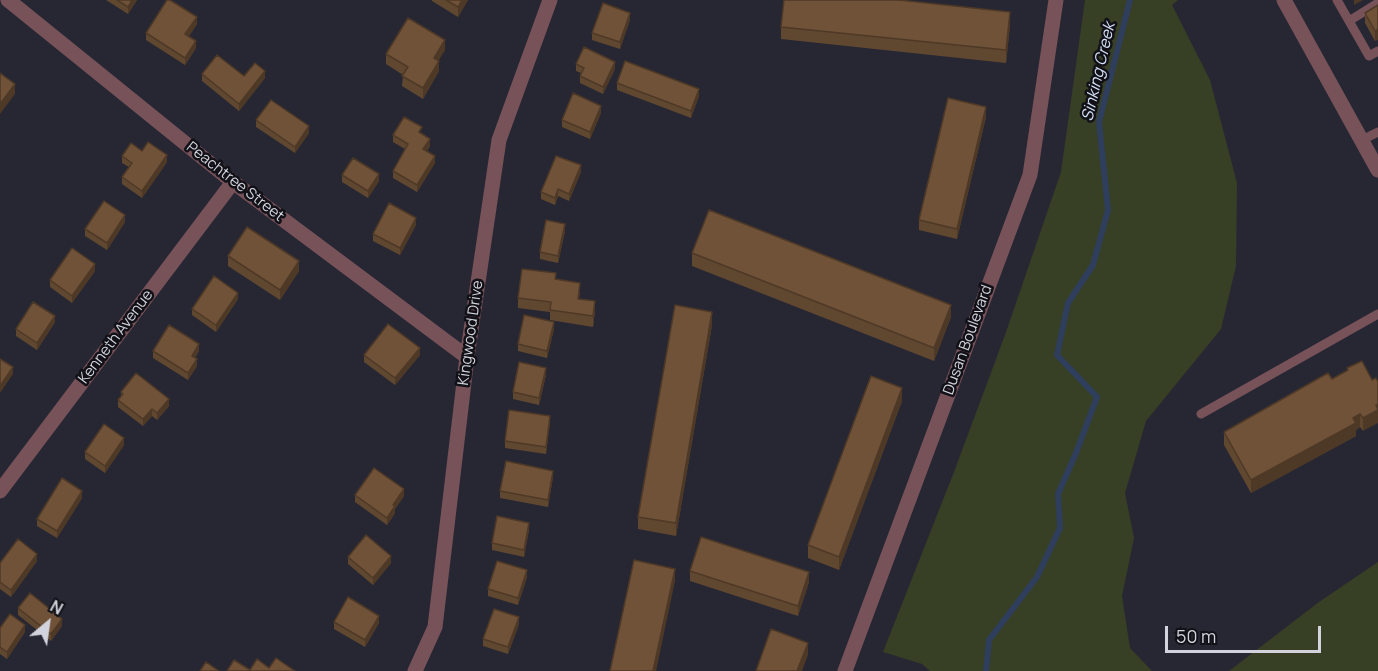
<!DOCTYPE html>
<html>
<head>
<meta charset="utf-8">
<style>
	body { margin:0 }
	#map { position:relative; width:1378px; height:671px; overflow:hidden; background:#272734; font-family:Manrope,sans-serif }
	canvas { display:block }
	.north { position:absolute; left:18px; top:593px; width:60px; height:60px; -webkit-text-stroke:4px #111117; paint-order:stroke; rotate:29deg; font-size:16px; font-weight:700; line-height:24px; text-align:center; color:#d2d3dc }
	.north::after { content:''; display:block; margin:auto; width:21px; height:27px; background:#d2d3dc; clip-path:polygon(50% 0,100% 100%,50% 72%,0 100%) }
	.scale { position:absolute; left:1165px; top:626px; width:156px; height:27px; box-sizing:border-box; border:3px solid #d2d3dc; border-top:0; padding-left:8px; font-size:18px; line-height:21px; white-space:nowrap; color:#d2d3dc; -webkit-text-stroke:4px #111117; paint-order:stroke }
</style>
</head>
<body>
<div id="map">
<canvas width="1378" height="671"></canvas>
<div class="north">N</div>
<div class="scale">50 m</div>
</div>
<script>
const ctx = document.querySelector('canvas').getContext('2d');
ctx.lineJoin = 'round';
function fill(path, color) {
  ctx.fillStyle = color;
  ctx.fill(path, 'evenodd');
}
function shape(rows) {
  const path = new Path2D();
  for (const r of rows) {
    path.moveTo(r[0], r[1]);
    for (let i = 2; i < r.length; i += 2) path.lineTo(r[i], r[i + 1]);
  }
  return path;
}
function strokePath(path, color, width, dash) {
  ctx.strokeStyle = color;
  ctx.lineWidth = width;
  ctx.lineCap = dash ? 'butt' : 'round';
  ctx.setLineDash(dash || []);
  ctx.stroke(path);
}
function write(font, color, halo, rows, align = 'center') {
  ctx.font = font + ' Manrope,sans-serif';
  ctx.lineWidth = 5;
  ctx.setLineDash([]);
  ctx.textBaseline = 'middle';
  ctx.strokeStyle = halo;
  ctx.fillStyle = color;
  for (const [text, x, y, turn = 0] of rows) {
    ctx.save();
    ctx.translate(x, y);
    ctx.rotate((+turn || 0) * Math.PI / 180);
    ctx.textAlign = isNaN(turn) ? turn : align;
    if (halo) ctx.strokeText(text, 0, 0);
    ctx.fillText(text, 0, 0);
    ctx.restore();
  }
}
fill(shape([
	[1085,0,1178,0,1172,5,1210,80,1237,183,1236,266,1221,329,1146,421,1125,493,1134,538,1122,596,1130,648,1152,671,930,671,922,664,883,652,954,472,1005,335,1061,172],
	[1378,562,1378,671,1229,671,1319,602]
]), '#374024');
strokePath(shape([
	[986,671,989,640,1037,577,1060,528,1058,494,1076,453,1097,397,1057,355,1068,303,1093,265,1108,210,1099,122,1130,0]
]), '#2f3e5c', 6);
strokePath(shape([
	[1337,0,1349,21,1378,3],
	[1349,21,1369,56,1378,51],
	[1362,140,1378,132],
	[1201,414,1378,314]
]), '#785259', 9);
strokePath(shape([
	[8,0,233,182,467,357],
	[1284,0,1378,170],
	[0,491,233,182],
	[415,671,435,627,467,357,499,140,550,0],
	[845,671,1030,175,1056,0]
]), '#785259', 15);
fill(shape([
	[106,0,137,0,128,14],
	[432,0,468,0,458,17,432,1],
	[1378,5,1375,41,1365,23,1365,13],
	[630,20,620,49,592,40,592,33],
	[197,24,189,36,196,48,185,65,146,40,146,33],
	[1010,25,1006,63,781,39,781,27],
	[445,50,438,60,439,71,423,99,402,86,403,75,386,64,386,54],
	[576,64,615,69,603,94,580,83,580,76,581,73,576,71],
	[202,74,244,76,265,78,239,111,202,81],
	[617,83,699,96,691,118,617,90],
	[601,113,590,139,562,127,562,120],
	[986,117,957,239,919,230,919,220],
	[256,120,309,133,295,153,256,127],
	[422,134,430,146,427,151,435,163,417,192,393,178,393,171,405,149,393,142,393,135],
	[142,151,167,162,142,198,122,184,122,177,129,167,122,163,122,156],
	[581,172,569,201,558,196,555,205,541,199,541,192],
	[342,175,379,181,368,198,342,182],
	[125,222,107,250,85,236,85,229],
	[416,225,400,255,373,241,373,234],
	[565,231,558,263,540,259,540,252],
	[692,253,951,317,934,361,692,266],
	[228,256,299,271,280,300,228,266],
	[95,271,72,303,50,287,50,280],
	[556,279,580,293,579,299,595,311,593,327,550,320,550,312,518,308,518,298],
	[238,299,216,332,192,315,192,309],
	[55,322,37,350,16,336,16,329],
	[712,325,676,536,638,529,638,517],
	[554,329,547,358,518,351,518,344],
	[153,351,199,351,195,358,197,366,188,380,153,358],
	[364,355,420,355,395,385,364,362],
	[1347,368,1372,380,1363,431,1360,427,1356,430,1356,436,1251,493,1224,445,1224,432,1332,379,1347,371],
	[546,375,539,405,513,399,513,392],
	[121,392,169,406,157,420,152,416,143,426,118,407,118,400,121,397],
	[902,401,839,570,808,558,808,545],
	[550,423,546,454,505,448,505,441],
	[124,445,105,473,85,459,85,452],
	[553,477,548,507,500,498,500,491],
	[355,495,404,496,395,509,395,513,387,525,355,502],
	[82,498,57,538,37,526,37,519],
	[529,530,524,557,492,550,492,543],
	[348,557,391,563,373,585,348,564],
	[37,561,11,597,0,589,0,563],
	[690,571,809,582,798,616,690,581],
	[527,577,518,605,488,596,488,589],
	[18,608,62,626,51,641,18,615],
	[334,622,379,623,365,647,334,629],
	[519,624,508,654,483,646,483,639],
	[0,628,25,632,7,659,0,654]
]), '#604730');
fill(shape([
	[132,0,137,0,128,14,128,7],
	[462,0,468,0,458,17,458,7],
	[1354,0,1363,0,1354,5],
	[1010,12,1010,25,1006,63,1006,50],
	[630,13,630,20,620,49,620,42],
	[197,17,197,24,185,41,185,34],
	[1378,29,1378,40,1375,41,1375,31],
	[445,40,445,50,434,68,434,58],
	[196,41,196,48,185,65,185,58],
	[439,61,439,71,423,99,423,88],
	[615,62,615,69,603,94,603,87],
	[265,71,265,78,239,111,239,104],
	[15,84,15,94,0,114,0,104],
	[699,89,699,96,691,118,691,111],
	[601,106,601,113,590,139,590,132],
	[986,107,986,117,957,239,957,229],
	[309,126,309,133,295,153,295,147],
	[430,139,430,146,423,156,423,149],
	[167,155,167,162,142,198,142,191],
	[435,156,435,163,417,192,417,185],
	[581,165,581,172,569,201,569,194],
	[379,174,379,181,368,198,368,191],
	[558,189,558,196,555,205,555,198],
	[125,215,125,222,107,250,107,243],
	[416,218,416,225,400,255,400,248],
	[565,224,565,231,558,263,558,256],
	[299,261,299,271,280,300,280,290],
	[95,264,95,271,72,303,72,296],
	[238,293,238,299,216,332,216,325],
	[595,301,595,311,593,327,593,316],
	[951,305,951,317,934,361,934,348],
	[712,312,712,325,676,536,676,523],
	[55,316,55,322,37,350,37,343],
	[554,322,554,329,547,358,547,351],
	[199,344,199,351,192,363,192,356],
	[420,348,420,355,395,385,395,378],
	[197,359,197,366,188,380,188,373],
	[13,367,13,374,0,393,0,386],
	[546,368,546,375,539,405,539,398],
	[902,388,902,401,839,570,839,557],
	[169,399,169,406,157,420,157,413],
	[1378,404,1378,423,1363,431,1363,418],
	[152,409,152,416,143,426,143,419],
	[1360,414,1360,427,1356,430,1356,436,1251,493,1251,480],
	[550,416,550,423,546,454,546,447],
	[124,438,124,445,105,473,105,466],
	[553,471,553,477,548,507,548,500],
	[404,489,404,496,395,509,395,513,387,525,387,518,393,505],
	[82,491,82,498,57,538,57,531],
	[529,523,529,530,524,557,524,550],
	[37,554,37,561,11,597,11,590],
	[391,556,391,563,373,585,373,578],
	[675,569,675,581,656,671,653,671],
	[527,570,527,577,518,605,518,598],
	[809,572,809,582,798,616,798,606],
	[379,616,379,623,365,647,365,640],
	[519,617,519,624,508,654,508,647],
	[62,619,62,626,51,641,51,634],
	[25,625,25,632,7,659,7,652],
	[808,643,808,655,802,671,797,671]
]), '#4e3927');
const building = shape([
	[117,0,132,0,128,7,117,0],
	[167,0,170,0,197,17,185,34,196,41,185,58,146,33,167,0],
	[446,0,462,0,458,7,446,0],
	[784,0,899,0,1010,12,1006,50,781,27,784,0],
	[603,3,630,13,620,42,592,33,603,3],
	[1378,5,1378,29,1375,31,1365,13,1378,5],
	[408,18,445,40,434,58,439,61,423,88,402,76,408,67,386,54,408,18],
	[584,47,615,62,603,87,580,76,584,68,576,64,584,47],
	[217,55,244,76,255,63,265,71,239,104,202,74,217,55],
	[625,61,699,89,691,111,617,83,625,61],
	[0,73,15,84,0,104,0,73],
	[573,93,601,106,590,132,562,120,573,93],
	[948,98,986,107,957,229,919,220,948,98],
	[271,100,309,126,295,147,256,120,271,100],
	[404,117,422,127,419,132,430,139,423,149,435,156,417,185,393,171,408,144,393,135,404,117],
	[148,142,167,155,142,191,122,177,132,163,122,156,131,143,142,151,148,142],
	[556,156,581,165,569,194,558,189,555,198,541,192,556,156],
	[353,158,379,174,368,191,342,175,353,158],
	[104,201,125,215,107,243,85,229,104,201],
	[389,203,416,218,400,248,373,234,389,203],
	[709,210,951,305,934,348,692,253,709,210],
	[546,220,565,224,558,256,540,252,546,220],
	[247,227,299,261,280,290,228,256,247,227],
	[72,248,95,264,72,296,50,280,72,248],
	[522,269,556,273,555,279,580,283,578,299,595,301,593,316,550,310,551,302,518,298,522,269],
	[214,276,238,293,216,325,192,309,214,276],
	[33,302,55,316,37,343,16,329,33,302],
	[675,305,712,312,676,523,638,517,675,305],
	[524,315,554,322,547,351,518,344,524,315],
	[388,324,420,348,395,378,364,355,388,324],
	[169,325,199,344,192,356,197,359,188,373,153,351,169,325],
	[0,359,13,367,0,386,0,359],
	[1362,361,1372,380,1376,378,1378,382,1378,404,1376,405,1378,410,1363,418,1360,414,1353,418,1356,423,1251,480,1224,432,1328,373,1332,379,1348,370,1347,368,1362,361],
	[519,362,546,368,539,398,513,392,519,362],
	[136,373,169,399,157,413,152,409,143,419,118,400,123,394,121,392,136,373],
	[871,376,902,388,839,557,808,545,871,376],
	[509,410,550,416,546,447,505,441,509,410],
	[104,424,124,438,105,466,85,452,104,424],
	[506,461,553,471,548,500,500,491,506,461],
	[374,468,404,489,393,505,395,506,387,518,355,495,374,468],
	[62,478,82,491,57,531,37,519,62,478],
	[497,516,529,523,524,550,492,543,497,516],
	[366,535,391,556,373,578,348,557,366,535],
	[701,537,809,572,798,606,690,571,701,537],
	[18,539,37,554,11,590,0,582,0,563,18,539],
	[634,560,675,569,653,671,610,671,634,560],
	[497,561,527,570,518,598,488,589,497,561],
	[30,593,62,619,51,634,18,608,30,593],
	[348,597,379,616,365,640,334,622,348,597],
	[494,609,519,617,508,647,483,639,494,609],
	[10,614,25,625,7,652,0,647,0,628,10,614],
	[771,629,808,643,797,671,756,671,771,629],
	[276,658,295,671,227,671,234,660,250,670,257,659,269,668,276,658],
	[206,662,219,671,200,671,206,662]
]);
fill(building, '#705238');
strokePath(building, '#4e3927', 1.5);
write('15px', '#d2d3dc', '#111117', [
	["Peachtree Street",235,182,38],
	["Kingwood Drive",471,333,-82],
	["Kenneth Avenue",116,337,-53],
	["Dusan Boulevard",968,340,-70]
]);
write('italic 16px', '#d4e0f7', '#111117', [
	["Sinking Creek",1099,72,-77]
]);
</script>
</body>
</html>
